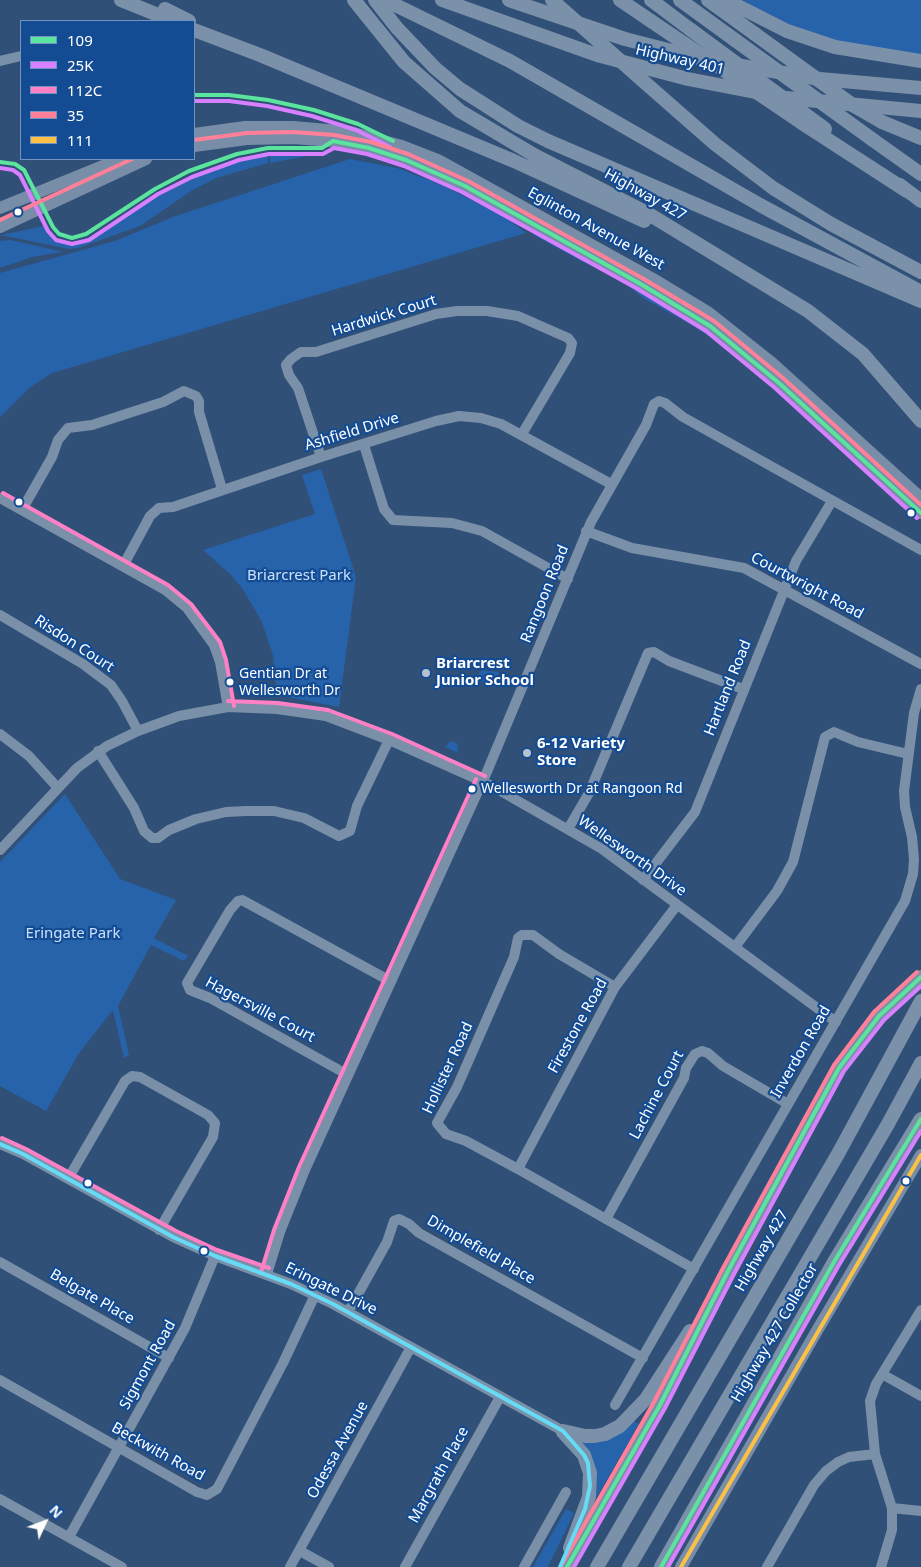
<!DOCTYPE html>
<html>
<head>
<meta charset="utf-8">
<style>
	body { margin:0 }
	#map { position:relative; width:921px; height:1567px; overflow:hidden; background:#315077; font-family:"Noto Sans",sans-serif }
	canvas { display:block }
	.legend { position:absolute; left:20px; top:20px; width:175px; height:140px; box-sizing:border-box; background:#144c94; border:1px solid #7294bf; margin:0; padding:6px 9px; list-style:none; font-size:15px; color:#fff }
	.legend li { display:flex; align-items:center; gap:10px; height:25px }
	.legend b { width:25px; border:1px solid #7294bf }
	.north { position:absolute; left:20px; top:1497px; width:50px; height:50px; -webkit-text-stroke:4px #144c94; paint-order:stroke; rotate:47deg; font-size:14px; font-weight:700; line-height:20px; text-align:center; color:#fff }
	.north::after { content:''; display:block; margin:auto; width:18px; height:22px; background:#fff; clip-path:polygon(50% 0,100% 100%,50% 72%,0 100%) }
</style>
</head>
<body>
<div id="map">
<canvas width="921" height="1567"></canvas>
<ul class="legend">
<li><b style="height:6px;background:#5ae49d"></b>109</li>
<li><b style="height:6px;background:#d880ff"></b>25K</li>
<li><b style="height:6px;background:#ff80c5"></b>112C</li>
<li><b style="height:6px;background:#ff8098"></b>35</li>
<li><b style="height:6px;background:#fbc046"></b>111</li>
</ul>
<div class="north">N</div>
</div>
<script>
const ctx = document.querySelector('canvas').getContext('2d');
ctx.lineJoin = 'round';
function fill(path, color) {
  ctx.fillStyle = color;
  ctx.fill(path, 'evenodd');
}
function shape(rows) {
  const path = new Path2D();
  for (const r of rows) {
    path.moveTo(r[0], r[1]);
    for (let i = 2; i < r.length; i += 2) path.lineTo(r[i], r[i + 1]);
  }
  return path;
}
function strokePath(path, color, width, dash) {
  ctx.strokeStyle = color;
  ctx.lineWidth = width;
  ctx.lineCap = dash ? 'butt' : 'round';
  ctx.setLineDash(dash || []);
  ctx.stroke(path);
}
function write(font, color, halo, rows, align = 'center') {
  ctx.font = font + ' "Noto Sans",sans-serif';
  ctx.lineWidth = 4.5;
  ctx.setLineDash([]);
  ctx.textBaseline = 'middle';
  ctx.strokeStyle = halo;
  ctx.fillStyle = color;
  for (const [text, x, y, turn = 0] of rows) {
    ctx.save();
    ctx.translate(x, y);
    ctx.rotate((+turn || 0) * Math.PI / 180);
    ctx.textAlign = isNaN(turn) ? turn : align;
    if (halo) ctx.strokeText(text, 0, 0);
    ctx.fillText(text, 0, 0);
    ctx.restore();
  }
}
fill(shape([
	[743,0,921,0,921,57,847,44,800,29,757,11],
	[292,152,305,152,324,153,270,163,269,154],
	[267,154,268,163,216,178,191,191,140,226,78,248,69,249,1,235,44,226,49,234,62,242,69,244,81,242,186,179,234,161],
	[350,159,397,168,440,184,505,217,526,233,52,373,29,388,0,417,0,273,115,241,173,217],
	[530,227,677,309,721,339,760,370,695,327,643,298,617,276,583,262,536,236],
	[10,240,42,247,63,252,32,257,0,268,0,241],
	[321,469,356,577,339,707,277,695,273,655,261,620,242,588,230,574,203,550,315,514,302,475],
	[482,670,498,672,499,677,496,682,486,684,482,682,477,676],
	[451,741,457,743,458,753,445,747],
	[65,794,120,879,176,900,154,938,188,956,184,961,151,945,118,1006,129,1055,124,1058,113,1010,79,1053,46,1111,0,1086,0,862],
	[634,1421,639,1424,591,1507,581,1445,584,1440],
	[566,1509,574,1513,548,1567,533,1567]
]), '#2763ab');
strokePath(shape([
	[0,61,21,56],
	[364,445,384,509,393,520,452,523,482,531,568,579],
	[321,457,298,388,289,375,286,365,291,359,301,352,316,352,436,314,457,311,487,311,518,316,568,338,572,343,570,353,522,434],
	[0,498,165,590,187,608,214,645,220,662,228,707],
	[22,510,52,457,58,440,68,428,92,425,163,402,184,391,196,396,199,401,199,412,222,489],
	[586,531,632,548,744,568,921,664],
	[123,566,150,516,159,508,173,507,321,457,436,421,459,416,481,418,501,424,611,484],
	[0,615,83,664,111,685,122,701,138,731],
	[0,734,29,756,57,787],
	[98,751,134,808,144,831,152,838,158,838,169,830,196,819,226,812,246,811,274,811,304,818,339,836,350,831,357,806,389,740],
	[568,829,589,793,648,653,654,652,669,661,743,689],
	[0,850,77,768,107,746,138,731,179,716,228,707,277,709,326,716,389,740,490,785,602,849,836,1022],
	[643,880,695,812,796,561,832,501],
	[735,947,777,891,793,862,825,737,834,732,858,742,908,754],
	[615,987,559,954,533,935,522,935,518,938,514,957,457,1087,437,1123,446,1134,466,1141,518,1169,694,1269],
	[348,1075,210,998,190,990,187,983,230,910,238,901,242,900,390,981],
	[0,1144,23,1154,173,1237,215,1256,291,1284,333,1304,563,1431],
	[518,1169,615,987,677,905],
	[68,1179,125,1081,132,1076,140,1077,208,1115,215,1123,213,1137,159,1230],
	[606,1219,684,1078,686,1068,695,1054,702,1051,708,1053,723,1066,788,1104],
	[0,1262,169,1358],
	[267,1274,280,1232,305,1170,486,774,591,522,646,425,654,404,659,401,665,403,683,417,921,550],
	[348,1312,387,1242,394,1221,399,1219,409,1224,419,1233,643,1358],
	[882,1374,921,1396],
	[0,1380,197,1492,207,1495,217,1489,283,1363,315,1295],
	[615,1405,905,901,913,874,914,859,912,837,905,807,904,791,914,713,921,689],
	[0,1499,122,1567],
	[892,1508,921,1511],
	[69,1537,185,1328,215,1256],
	[300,1551,329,1567],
	[290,1567,411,1347],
	[405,1567,500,1397],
	[524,1567,566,1492],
	[767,1567,814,1485,826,1471,838,1462,849,1457,875,1454],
	[881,1567,892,1530,892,1508,875,1454,870,1401,876,1384,921,1310]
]), '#7a90a9', 10);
strokePath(shape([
	[194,134,245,127,293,127,350,132,402,146,438,160,653,279,709,313,772,363,921,498],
	[194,146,247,139,293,138,333,141,369,148,406,160,465,186,639,283,710,326,779,383,921,513],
	[0,208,120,159],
	[0,227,146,159],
	[681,1567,818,1329,921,1155]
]), '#788da7', 12);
strokePath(shape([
	[121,0,173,21],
	[354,0,404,62,460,111,534,155,647,213,808,311,863,354,921,421],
	[375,0,397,28,435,68,460,89,518,126,548,141,921,301],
	[385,0,510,61,760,205,921,292],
	[442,0,597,55,688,79,786,98,921,111],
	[509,0,625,39,707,60],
	[620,0,651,21],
	[651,0,691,30],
	[680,0,735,40],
	[708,0,755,34],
	[726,0,787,31,835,47,921,61],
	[165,9,189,21],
	[194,30,260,55,514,161,644,221],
	[736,65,820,79,921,88],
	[642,80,715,144,773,188,831,224,921,272],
	[882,122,921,138],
	[802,123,907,191],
	[873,140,921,174],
	[900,185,921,201],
	[563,1431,585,1436,595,1436,605,1434,620,1426,646,1399,690,1331],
	[563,1432,584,1455,590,1473,589,1497,570,1548],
	[567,1567,660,1405,728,1271,839,1068,879,1016,921,977],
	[597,1567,838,1154,921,1001],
	[629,1567,888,1124,921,1063],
	[661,1567,834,1262,921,1119]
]), '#7b90a9', 14);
strokePath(shape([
	[552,0,642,80],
	[651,21,802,123],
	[691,30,825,129],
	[755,34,854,106,882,122],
	[735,40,873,140]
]), '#7b90a9', 14);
strokePath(shape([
	[194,95,229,95,268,100,314,110,358,124,393,141],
	[0,162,15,164,24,170,53,227,59,234,72,238,86,234,155,189,189,171,237,154,268,148,322,148,333,141,369,148,406,160,465,186,639,283,710,326,779,383,921,513],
	[567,1567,660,1405,728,1271,839,1068,879,1016,921,977],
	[661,1567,834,1262,921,1119]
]), '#5ae49d', 4);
strokePath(shape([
	[194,101,229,101,267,106,312,116,356,130,390,147],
	[0,168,13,170,20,175,48,231,56,240,72,244,89,240,158,194,192,177,239,160,269,154,323,154,334,148,367,154,404,166,462,192,636,288,706,331,775,388,917,518],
	[574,1567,665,1408,734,1274,844,1071,884,1020,921,986],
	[668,1567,839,1265,921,1131]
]), '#d880ff', 4);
strokePath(shape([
	[3,493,168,585,191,604,220,642,226,660,234,706],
	[228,701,278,703,328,710,392,734,485,776],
	[2,1138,26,1149,176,1231,217,1250,269,1268],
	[261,1272,274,1230,299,1167,476,779]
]), '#ff80c5', 4);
strokePath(shape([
	[194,140,247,133,293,132,334,135,371,142,408,154,468,181,642,278,714,321,783,378,921,505],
	[0,220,132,159],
	[562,1564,654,1402,723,1268,834,1065,874,1012,917,972]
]), '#ff8098', 4);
strokePath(shape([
	[681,1567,921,1155]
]), '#fbc046', 4);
strokePath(shape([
	[0,1144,23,1154,173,1237,215,1256,291,1284,333,1304,563,1431,584,1455,588,1463,590,1486,585,1509,560,1567]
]), '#66dbf5', 4);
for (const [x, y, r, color] of [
	[18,212,4.5,"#fff"],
	[19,502,4.5,"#fff"],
	[911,513,4.5,"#fff"],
	[426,673,5,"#b7c2cf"],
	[230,682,4.5,"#fff"],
	[527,753,5,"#b7c2cf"],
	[472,789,4.5,"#fff"],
	[906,1181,4.5,"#fff"],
	[88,1183,4.5,"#fff"],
	[204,1251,4.5,"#fff"]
]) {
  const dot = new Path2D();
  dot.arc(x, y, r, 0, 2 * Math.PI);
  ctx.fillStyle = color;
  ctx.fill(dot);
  strokePath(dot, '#144c94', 2);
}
write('14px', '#fff', '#144c94', [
	["Gentian Dr at",239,674],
	["Wellesworth Dr",239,691],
	["Wellesworth Dr at Rangoon Rd",481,789]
], 'left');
write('15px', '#fff', '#144c94', [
	["Highway 401",680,60,13],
	["Highway 427",645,195,29],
	["Eglinton Avenue West",596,229,29],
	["Hardwick Court",384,316,-17],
	["Ashfield Drive",352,432,-17],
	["Courtwright Road",807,586,28],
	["Rangoon Road",545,594,-68],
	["Risdon Court",74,644,33],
	["Hartland Road",728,688,-68],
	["Wellesworth Drive",632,856,35],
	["Hagersville Court",260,1010,28],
	["Firestone Road",578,1026,-61],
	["Inverdon Road",801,1052,-60],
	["Hollister Road",448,1068,-65],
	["Lachine Court",657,1095,-62],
	["Dimplefield Place",481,1250,30],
	["Highway 427",762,1251,-60],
	["Eringate Drive",331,1289,26],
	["Belgate Place",92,1297,30],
	["Highway 427 Collector",775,1333,-60],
	["Sigmont Road",148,1365,-61],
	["Odessa Avenue",338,1450,-61],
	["Beckwith Road",158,1452,29],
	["Margrath Place",439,1475,-61]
]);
write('15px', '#cae1fd', '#144c94', [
	["Briarcrest Park",299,576],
	["Eringate Park",73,934]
]);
write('bold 15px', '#fff', '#144c94', [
	["Briarcrest",436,664],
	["Junior School",436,681],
	["6-12 Variety",537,744],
	["Store",537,761]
], 'left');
</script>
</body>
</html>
